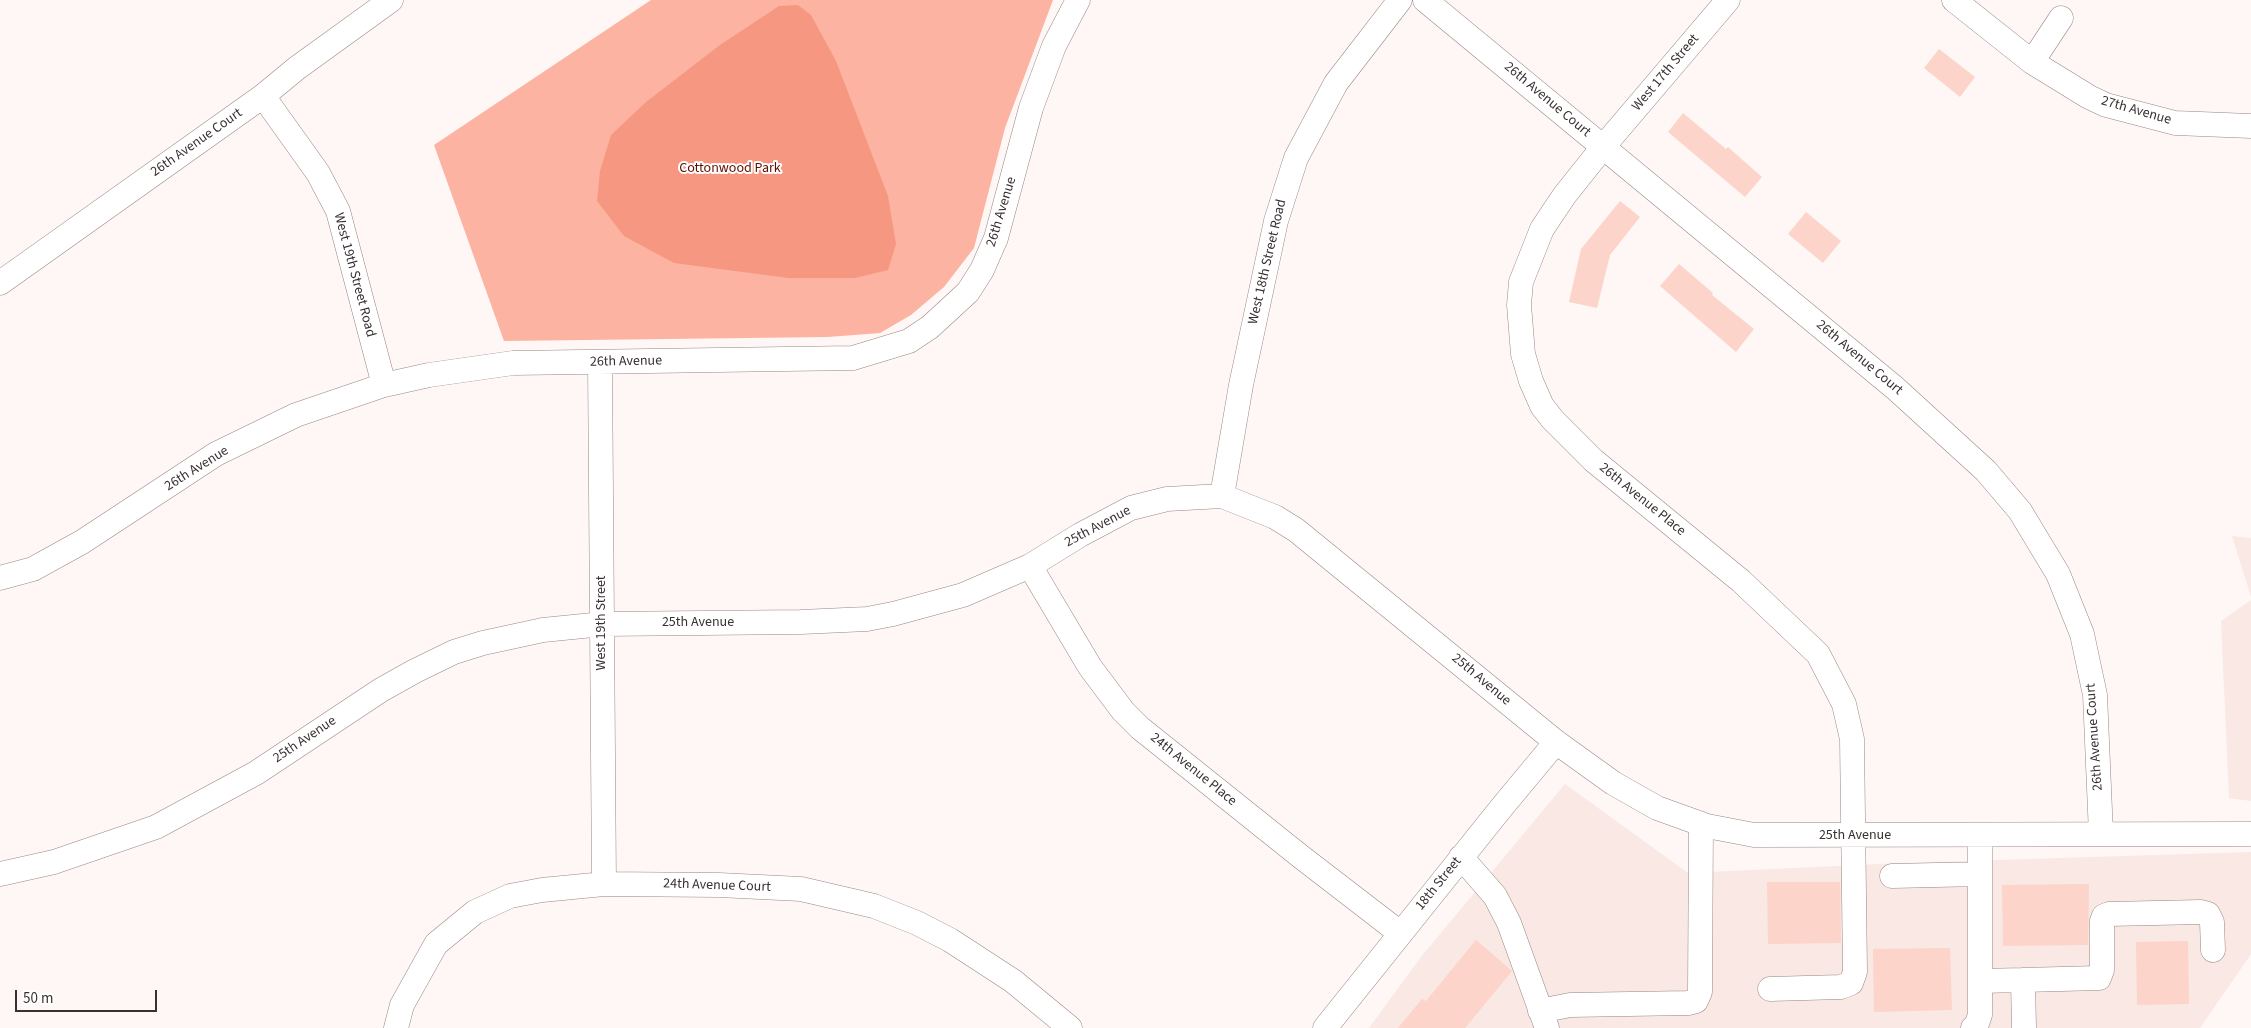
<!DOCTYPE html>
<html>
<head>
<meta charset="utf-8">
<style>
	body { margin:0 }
	#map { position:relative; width:2251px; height:1028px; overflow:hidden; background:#fef7f5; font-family:"Source Sans 3",sans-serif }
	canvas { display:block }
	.scale { position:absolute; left:15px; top:990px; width:142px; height:22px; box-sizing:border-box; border:2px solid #383130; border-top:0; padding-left:6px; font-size:15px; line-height:18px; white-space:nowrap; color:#383130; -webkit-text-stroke:4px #fff; paint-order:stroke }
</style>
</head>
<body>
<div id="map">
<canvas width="2251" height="1028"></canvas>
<div class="scale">50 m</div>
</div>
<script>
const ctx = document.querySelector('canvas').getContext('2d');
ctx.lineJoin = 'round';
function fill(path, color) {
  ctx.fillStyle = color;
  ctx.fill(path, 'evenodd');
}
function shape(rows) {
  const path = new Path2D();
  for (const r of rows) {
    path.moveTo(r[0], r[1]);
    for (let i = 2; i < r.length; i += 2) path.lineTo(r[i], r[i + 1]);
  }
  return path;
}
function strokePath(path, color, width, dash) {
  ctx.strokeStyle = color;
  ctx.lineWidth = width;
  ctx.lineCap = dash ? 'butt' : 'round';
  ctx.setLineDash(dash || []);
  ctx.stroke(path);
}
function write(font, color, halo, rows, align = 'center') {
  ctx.font = font + ' "Source Sans 3",sans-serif';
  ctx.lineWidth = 4;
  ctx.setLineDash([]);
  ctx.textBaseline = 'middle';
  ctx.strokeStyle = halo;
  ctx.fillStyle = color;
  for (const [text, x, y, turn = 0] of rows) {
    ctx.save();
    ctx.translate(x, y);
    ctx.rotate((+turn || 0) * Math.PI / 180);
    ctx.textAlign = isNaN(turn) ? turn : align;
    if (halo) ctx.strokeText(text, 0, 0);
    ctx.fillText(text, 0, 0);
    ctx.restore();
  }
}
fill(shape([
	[2232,536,2251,538,2251,597],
	[2251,600,2251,801,2229,798,2221,621],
	[1565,784,1688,873,1902,863,2251,852,2251,954,2200,1028,1369,1028,1421,957]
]), '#f9e8e4');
fill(shape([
	[651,0,1053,0,1005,128,974,248,944,287,911,315,880,333,828,337,504,341,434,145]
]), '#fdb3a1');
fill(shape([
	[798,5,811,15,836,61,888,196,896,244,888,270,855,278,788,278,674,263,624,236,597,201,600,171,611,135,646,102,720,45,779,6]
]), '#f69881');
fill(shape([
	[1939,49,1975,77,1960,97,1924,68],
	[1683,113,1726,149,1728,147,1762,177,1745,197,1668,132],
	[1620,201,1640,217,1610,255,1597,308,1569,302,1581,249],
	[1806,212,1841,241,1823,263,1788,234],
	[1679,264,1713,293,1712,295,1754,329,1736,352,1660,286],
	[1767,882,1840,882,1841,943,1768,944],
	[2089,884,2088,945,2003,946,2002,885],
	[1476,940,1512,971,1465,1028,1398,1028,1422,999,1426,1001],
	[2188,941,2189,1004,2137,1005,2136,942],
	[1950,948,1952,1010,1874,1012,1873,949]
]), '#fcd4ca');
const minor = shape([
	[1425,0,1895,388,1986,471,2020,511,2058,574,2082,634,2095,695,2101,834],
	[1728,0,1603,147,1564,196,1542,229,1521,282,1519,305,1523,354,1531,381,1542,406,1553,420,1593,460,1741,581,1818,654,1844,704,1852,739,1855,972,1851,983,1841,987,1770,989],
	[1954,0,2032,62,2089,97,2106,105,2175,123,2251,126],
	[2032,62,2061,18],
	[263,96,318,173,338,211,384,385],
	[0,283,263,96,297,68,391,0],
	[600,362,604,884],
	[1222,496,1241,385,1276,221,1296,158,1336,83,1400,0],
	[1030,566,1090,667,1123,711,1140,728,1300,856,1400,933],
	[0,578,33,569,82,542,216,454,296,415,384,385,429,375,513,363,853,358,909,341,930,327,968,292,982,270,996,238,1031,108,1054,46,1078,0],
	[1980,835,1980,981,2023,980,2024,1028],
	[1461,857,1495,896,1509,923,1547,1028],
	[0,874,54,862,156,827,256,773,381,690,415,671,454,652,483,643,543,630,603,624,801,622,867,619,893,614,963,595,1030,566,1080,535,1131,508,1167,499,1222,496,1275,517,1296,530,1556,742,1613,783,1657,808,1707,826,1754,835,2251,834],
	[1892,876,1980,874],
	[2023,980,2099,978,2102,970,2102,921,2104,916,2109,914,2201,912,2208,914,2212,922,2213,950],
	[1540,1011,1570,1005,1688,1003,1696,1001,1700,992,1701,824],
	[396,1028,402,1005,436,944,475,912,510,896,542,890,604,884,719,885,801,889,874,906,917,923,950,940,1013,981,1070,1028],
	[1325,1028,1502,807,1556,742],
	[1973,1028,1976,1026,1980,1015,1980,981]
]);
strokePath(minor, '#988783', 25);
strokePath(minor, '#fff', 24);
write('14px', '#383130', '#fff', [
	["West 17th Street",1666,73,-50],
	["26th Avenue Court",1547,100,40],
	["27th Avenue",2136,111,16],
	["26th Avenue Court",197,143,-35],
	["26th Avenue",1002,212,-73],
	["West 18th Street Road",1268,262,-77],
	["West 19th Street Road",354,275,75],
	["26th Avenue Court",1859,358,40],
	["26th Avenue",626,362,-1],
	["26th Avenue",197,469,-32],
	["26th Avenue Place",1642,500,39],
	["25th Avenue",1098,527,-28],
	["West 19th Street",602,623,-90],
	["25th Avenue",698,623],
	["25th Avenue",1481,680,40],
	["26th Avenue Court",2095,737,-94],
	["25th Avenue",305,740,-34],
	["24th Avenue Place",1193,770,39],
	["25th Avenue",1855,836],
	["18th Street",1439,884,-51],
	["24th Avenue Court",717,886,2]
]);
write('14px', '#610e00', '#fff', [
	["Cottonwood Park",730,169]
]);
</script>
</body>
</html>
